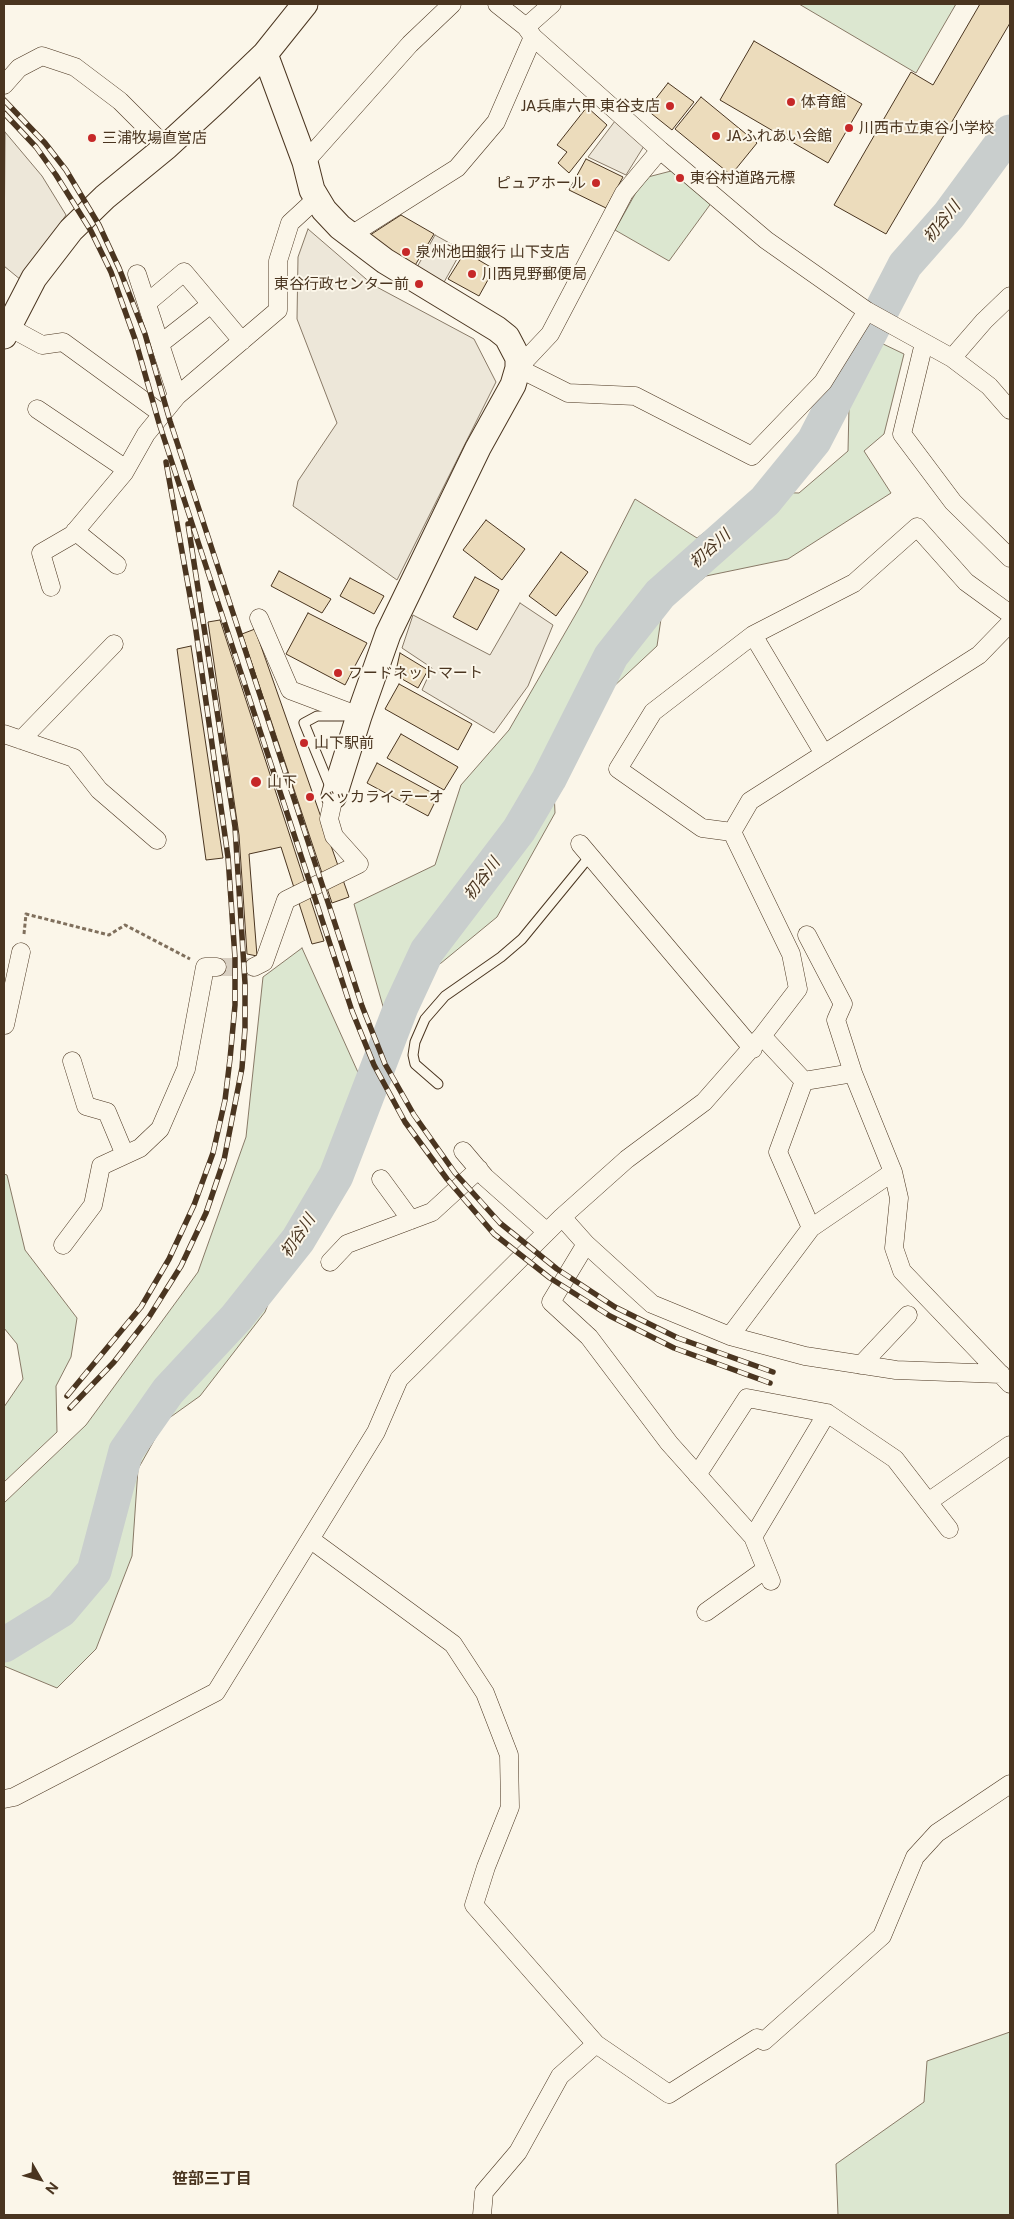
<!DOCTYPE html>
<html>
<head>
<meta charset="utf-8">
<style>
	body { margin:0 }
	#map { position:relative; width:1014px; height:2219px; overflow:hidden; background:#fbf6e9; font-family:"Public Sans",sans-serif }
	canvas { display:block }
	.frame { position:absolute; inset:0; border:5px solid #4a3520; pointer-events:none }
	.north { position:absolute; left:15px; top:2154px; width:50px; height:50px; -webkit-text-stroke:4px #fbf6e9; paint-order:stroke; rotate:128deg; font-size:14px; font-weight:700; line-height:20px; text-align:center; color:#4a3520 }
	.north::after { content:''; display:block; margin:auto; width:18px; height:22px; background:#4a3520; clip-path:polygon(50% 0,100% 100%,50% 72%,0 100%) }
</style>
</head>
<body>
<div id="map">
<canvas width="1014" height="2219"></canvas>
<div class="frame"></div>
<div class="north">N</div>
</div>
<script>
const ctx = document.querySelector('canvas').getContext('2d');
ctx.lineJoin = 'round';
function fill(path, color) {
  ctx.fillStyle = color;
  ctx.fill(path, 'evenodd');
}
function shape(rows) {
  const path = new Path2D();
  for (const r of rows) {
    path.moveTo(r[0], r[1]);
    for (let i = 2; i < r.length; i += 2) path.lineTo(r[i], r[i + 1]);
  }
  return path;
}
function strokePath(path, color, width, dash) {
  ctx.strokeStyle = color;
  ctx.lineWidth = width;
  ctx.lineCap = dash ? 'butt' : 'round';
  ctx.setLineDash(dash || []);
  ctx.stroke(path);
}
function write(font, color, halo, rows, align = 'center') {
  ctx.font = font + ' "Public Sans","Noto Sans JP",sans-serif';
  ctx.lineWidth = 4;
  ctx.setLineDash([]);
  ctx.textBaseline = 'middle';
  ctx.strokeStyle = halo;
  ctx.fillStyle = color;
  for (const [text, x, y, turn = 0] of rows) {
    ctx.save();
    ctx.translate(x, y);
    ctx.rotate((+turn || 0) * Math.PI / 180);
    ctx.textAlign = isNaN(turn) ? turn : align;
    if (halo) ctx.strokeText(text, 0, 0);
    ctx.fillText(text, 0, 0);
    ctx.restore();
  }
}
const green = shape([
	[799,4,956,4,916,73,799,4],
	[675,170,712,202,669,261,615,230,644,178,675,170],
	[879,342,904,354,884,434,864,451,891,493,788,559,706,576,662,612,657,646,552,744,555,813,497,917,384,1010,354,904,435,865,461,785,509,730,581,605,635,499,697,538,759,492,799,493,848,451,849,407,879,342],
	[302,948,361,1079,317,1181,265,1312,200,1396,165,1421,138,1469,132,1556,96,1649,57,1688,4,1666,4,1503,86,1425,198,1272,246,1137,263,977,302,948],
	[4,1174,7,1175,25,1250,77,1318,71,1357,56,1386,57,1432,4,1482,4,1407,23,1379,17,1344,4,1328,4,1174],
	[1010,2032,1010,2215,838,2215,836,2164,924,2102,927,2061,1010,2032]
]);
fill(green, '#dce7d0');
strokePath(green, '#887966', 1);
const parking = shape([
	[615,121,644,146,626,175,588,157,615,121],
	[5,132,42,176,66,215,21,280,4,266,5,132],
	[308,229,373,285,474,339,496,382,397,580,293,506,298,481,337,423,297,319,298,257,308,229],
	[435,235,462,250,443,284,416,269,435,235],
	[520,603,553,625,528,686,494,733,422,690,432,668,402,648,413,615,490,655,520,603]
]);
fill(parking, '#ede7d9');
strokePath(parking, '#887966', 1);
strokePath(shape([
	[4,1645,61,1610,94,1571,126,1451,168,1391,236,1318,298,1240,336,1176,401,1007,427,951,519,830,549,779,611,656,660,594,765,501,814,441,905,265,949,215,1010,132]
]), '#c9cecd', 35);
const building = shape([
	[980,4,1010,4,1010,23,886,234,834,205,911,72,933,85,980,4],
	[754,41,862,104,828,163,720,100,754,41],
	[668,83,694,102,672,130,647,110,668,83],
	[701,97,757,143,731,175,675,129,701,97],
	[587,107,607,125,569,173,558,163,567,152,557,145,587,107],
	[586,159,623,177,606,208,569,190,586,159],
	[401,215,434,234,414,267,367,237,401,215],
	[465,252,494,269,479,296,448,279,465,252],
	[486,520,525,549,502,580,463,550,486,520],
	[561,552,588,572,556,616,529,596,561,552],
	[279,571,331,599,322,613,271,586,279,571],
	[475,577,499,590,477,630,453,617,475,577],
	[350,578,384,596,374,614,340,596,350,578],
	[308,613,367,643,345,685,286,654,308,613],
	[220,620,324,941,312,944,281,847,249,854,257,956,247,954,239,835,208,622,220,620],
	[255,629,349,897,332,903,242,634,255,629],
	[191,646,223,858,206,860,177,649,191,646],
	[400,653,428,670,418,688,395,675,400,653],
	[399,684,472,724,458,750,385,709,399,684],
	[401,734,458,767,444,790,387,758,401,734],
	[377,763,438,796,428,816,367,783,377,763]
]);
fill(building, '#ecdcbc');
strokePath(building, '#4a3520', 1);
strokePath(shape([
	[217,967,254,967]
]), '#d8cfc1', 18, [18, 9]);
const lane = shape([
	[331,789,304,723,317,716,343,716],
	[438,1084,415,1064,413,1055,415,1042,425,1019,445,996,501,957,522,939,590,856]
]);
const street = shape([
	[497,4,526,27,533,37,660,150],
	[526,27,552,4],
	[4,85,19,68,42,56,75,67,120,101,166,147],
	[305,162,410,44,452,4],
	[351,235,457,168,496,122,533,37],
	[137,274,177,396],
	[147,303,184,272,242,341],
	[867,311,823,382,752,456,635,396,568,393,518,368,550,334,624,193,660,150,766,240,867,311,952,358,989,386,1010,410],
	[7,326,42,345,63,342,162,414],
	[924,343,902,434,953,502,1010,558],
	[160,344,211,304],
	[952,358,984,321,1010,296],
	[37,409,126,469],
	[75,531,117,565],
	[51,587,41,553,72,535,124,473,146,434,177,396,278,310,278,261,290,223,316,199],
	[1010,614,966,582,917,527,854,583,753,635,653,712,618,769,702,828,732,832,750,801,979,655,1010,623],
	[259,618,290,690,359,716],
	[753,635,824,754],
	[4,734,74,758,99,790,157,840],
	[21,740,114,644],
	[580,844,753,1049],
	[807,935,843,1004,836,1020,853,1073],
	[254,967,264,962,286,900,359,864,334,836,329,819,334,796],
	[5,1025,21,952],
	[72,1061,86,1106,107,1112,125,1155],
	[804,1081,778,1152,811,1228],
	[463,1151,485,1177,547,1232],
	[893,1172,899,1198,894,1248,902,1271,1010,1384],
	[381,1179,411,1220],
	[562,1217,586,1244,551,1302,589,1337,669,1443,753,1537],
	[586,1244,652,1304,730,1336,811,1228,893,1172,853,1073,804,1081,762,1036],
	[63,1245,93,1205,101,1166,140,1148,160,1129,186,1069,205,967,217,967],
	[330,1262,347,1244,432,1212,479,1169],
	[730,1336,805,1356,896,1370,1001,1374],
	[861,1365,908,1315],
	[697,1475,747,1398,827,1413,895,1459,949,1529],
	[928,1502,1010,1445],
	[310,1539,453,1644,485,1693,509,1755,510,1807,486,1867,474,1905,596,2044,669,2094,757,2038,764,2041,882,1936,915,1857,937,1833,1010,1784],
	[771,1581,753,1537,827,1413],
	[706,1612,766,1569],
	[4,1799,14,1797,216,1692,376,1432,399,1379,562,1217,627,1159,704,1102,762,1036,798,989,791,954,732,832],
	[482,2215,484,2192,518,2152,560,2076,596,2044]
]);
const secondary = shape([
	[265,54,305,162,312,190,324,210,340,227,385,261,497,329,507,337,518,358,518,368,513,385,478,448,388,634,359,716,334,796],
	[4,336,34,278,71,230,105,197,166,147,216,101,265,54,305,4]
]);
strokePath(lane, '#4a3520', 11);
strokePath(street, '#4a3520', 19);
strokePath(secondary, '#4a3520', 27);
strokePath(shape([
	[24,934,26,914,109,935,125,925,190,959]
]), '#7f6f5c', 3, [4, 2.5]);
strokePath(lane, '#fbf6e9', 9);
strokePath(street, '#fbf6e9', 18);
strokePath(secondary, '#fbf6e9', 25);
const rail = shape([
	[4,100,45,143,66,170,99,225,119,268,145,334,170,421,362,1006,385,1064,414,1115,455,1173,500,1223,557,1269,615,1307,678,1338,773,1372],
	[4,113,36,147,56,175,91,231,111,272,135,339,159,423,352,1011,374,1065,405,1122,447,1179,494,1234,550,1278,610,1316,674,1348,770,1383],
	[67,1396,141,1307,169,1259,194,1205,213,1153,225,1100,230,1059,235,1005,235,958,228,857,195,624,166,462],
	[70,1408,114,1362,149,1317,181,1266,206,1213,224,1160,242,1068,245,1028,245,983,235,827,188,524]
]);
strokePath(rail, '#4a3520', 5.5);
strokePath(rail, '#fbf6e9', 4, [11]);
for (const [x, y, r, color] of [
	[791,102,5,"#c62828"],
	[670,106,5,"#c62828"],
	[849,128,5,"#c62828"],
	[716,136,5,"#c62828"],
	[92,138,5,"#c62828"],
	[680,178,5,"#c62828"],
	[596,183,5,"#c62828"],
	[406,252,5,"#c62828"],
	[472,274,5,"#c62828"],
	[419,284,5,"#c62828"],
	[338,673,5,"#c62828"],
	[304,743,5,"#c62828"],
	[256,782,6,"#c62828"],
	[310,797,5,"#c62828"]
]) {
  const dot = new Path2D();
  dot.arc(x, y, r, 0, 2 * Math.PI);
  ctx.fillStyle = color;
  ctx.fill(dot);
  strokePath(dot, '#fbf6e9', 2);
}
write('15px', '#4a3520', '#fbf6e9', [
	["体育館",801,102],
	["JA兵庫六甲 東谷支店",660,106,"right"],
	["川西市立東谷小学校",859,128],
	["JAふれあい会館",726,136],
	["三浦牧場直営店",102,138],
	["東谷村道路元標",690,178],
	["ピュアホール",586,183,"right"],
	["泉州池田銀行 山下支店",416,252],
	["川西見野郵便局",482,274],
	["東谷行政センター前",409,284,"right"],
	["フードネットマート",348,673],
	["山下駅前",314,743],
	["山下",267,782],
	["ベッカライ テーオ",320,797]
], 'left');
write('italic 16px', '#4a3520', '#fbf6e9', [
	["初谷川",942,222,-51],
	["初谷川",710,549,-42],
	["初谷川",482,879,-53],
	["初谷川",298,1236,-56]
]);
write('bold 16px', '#4a3520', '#fbf6e9', [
	["笹部三丁目",212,2179]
]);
</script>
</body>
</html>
